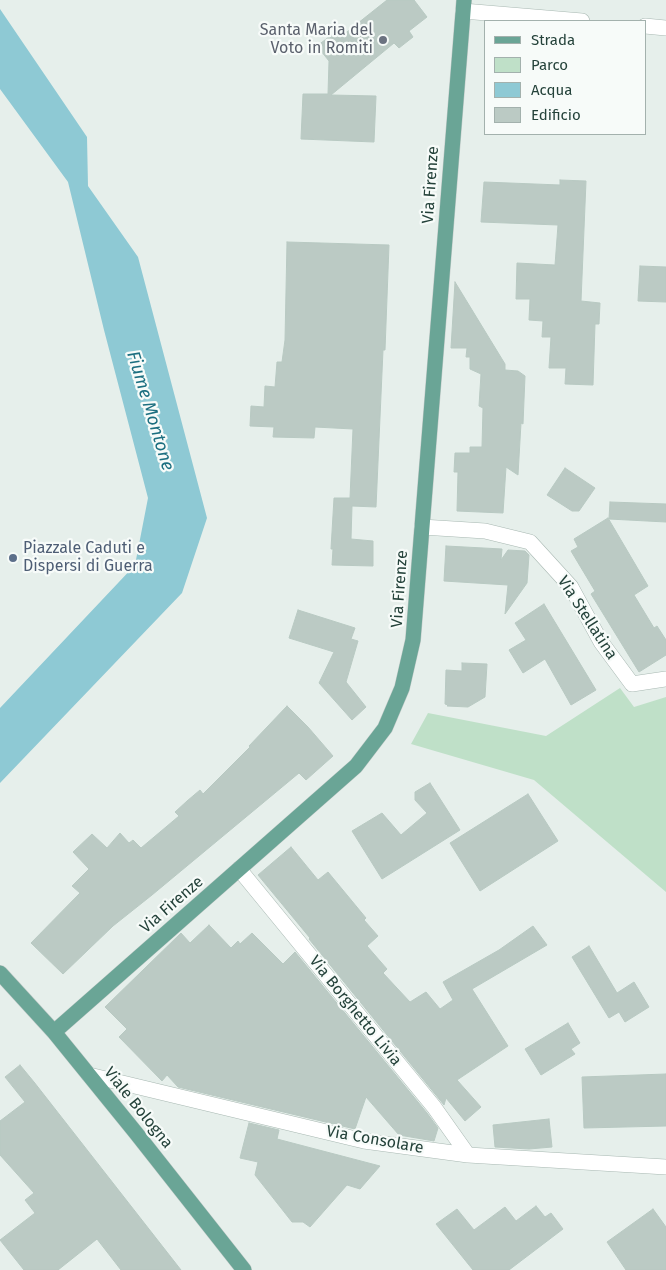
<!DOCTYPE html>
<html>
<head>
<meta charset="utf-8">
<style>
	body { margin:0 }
	#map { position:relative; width:666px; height:1270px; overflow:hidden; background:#e6efeb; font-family:"Fira Sans",sans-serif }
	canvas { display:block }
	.legend { position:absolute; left:484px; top:20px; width:162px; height:115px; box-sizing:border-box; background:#f7fbf9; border:1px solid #a3b1ad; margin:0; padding:6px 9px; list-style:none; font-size:15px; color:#24423a }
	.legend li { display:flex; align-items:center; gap:10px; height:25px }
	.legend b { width:25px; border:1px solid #a3b1ad }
</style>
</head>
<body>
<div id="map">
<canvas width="666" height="1270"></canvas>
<ul class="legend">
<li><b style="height:6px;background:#6aa596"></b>Strada</li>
<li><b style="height:14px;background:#bfe0c8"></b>Parco</li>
<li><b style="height:14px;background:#8ec9d4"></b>Acqua</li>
<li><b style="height:14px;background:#bbcac4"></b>Edificio</li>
</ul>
</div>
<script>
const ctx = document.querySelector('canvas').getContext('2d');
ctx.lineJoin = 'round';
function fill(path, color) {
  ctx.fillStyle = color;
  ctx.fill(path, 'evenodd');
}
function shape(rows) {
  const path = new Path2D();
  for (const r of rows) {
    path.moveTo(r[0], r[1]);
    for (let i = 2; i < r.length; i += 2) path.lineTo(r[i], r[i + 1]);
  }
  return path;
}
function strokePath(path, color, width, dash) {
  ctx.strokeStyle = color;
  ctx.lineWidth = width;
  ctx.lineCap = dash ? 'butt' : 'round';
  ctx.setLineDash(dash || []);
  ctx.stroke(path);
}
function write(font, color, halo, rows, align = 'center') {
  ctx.font = font + ' "Fira Sans",sans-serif';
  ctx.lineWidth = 4.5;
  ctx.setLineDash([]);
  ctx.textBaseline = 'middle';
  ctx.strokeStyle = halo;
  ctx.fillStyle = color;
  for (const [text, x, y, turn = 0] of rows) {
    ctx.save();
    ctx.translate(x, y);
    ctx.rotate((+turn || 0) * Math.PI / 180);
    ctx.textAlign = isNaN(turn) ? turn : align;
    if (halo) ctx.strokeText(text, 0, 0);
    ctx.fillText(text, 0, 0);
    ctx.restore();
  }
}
fill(shape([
	[620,688,634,707,666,697,666,892,534,780,411,744,428,713,546,736]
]), '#bfe0c8');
fill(shape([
	[0,9,87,137,88,186,138,257,207,518,182,593,0,783,0,708,135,565,148,498,104,330,68,182,0,89]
]), '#8ec9d4');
const building = shape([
	[387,0,414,0,427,17,409,31,413,37,399,48,394,43,331,95,376,96,374,142,301,139,303,94,328,94,329,61,317,46,338,30,343,35,387,0],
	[560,180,586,181,581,301,600,303,599,324,595,324,593,385,565,384,566,368,549,368,551,337,542,337,543,321,529,320,530,299,516,299,517,263,555,265,558,225,481,222,484,182,560,185,560,180],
	[287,242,389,245,385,350,383,350,376,507,352,506,351,539,373,541,373,566,332,565,333,549,331,549,334,498,350,498,353,429,315,427,314,438,273,437,274,427,250,426,251,406,264,407,265,386,275,387,277,362,282,362,285,340,287,242],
	[640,266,666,267,666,302,638,301,640,266],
	[455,282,505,364,505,370,518,371,525,376,523,424,521,423,518,475,506,467,503,513,457,511,458,472,454,472,455,453,470,453,470,447,482,447,483,408,479,406,481,374,470,369,470,357,466,357,467,348,451,348,455,282],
	[565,468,595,488,579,511,572,511,547,495,565,468],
	[610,502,666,504,666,522,609,519,610,502],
	[608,518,648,586,634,595,654,628,657,626,666,640,666,655,639,672,591,594,595,591,571,551,578,547,574,539,608,518],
	[446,546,502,549,501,560,508,550,525,551,529,555,527,583,505,614,508,585,444,581,446,546],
	[544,604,596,690,571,705,545,659,523,673,509,650,526,640,515,623,544,604],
	[298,610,355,628,351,639,358,641,346,682,366,707,352,720,319,683,334,652,289,638,298,610],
	[462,663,487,664,485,697,468,707,447,706,448,705,445,704,446,670,462,671,462,663],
	[287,706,308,727,333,756,306,780,299,773,152,895,113,926,63,974,31,943,80,893,72,886,89,869,73,852,92,834,107,848,120,833,129,843,133,840,141,848,179,816,175,812,187,801,200,790,203,794,250,747,249,746,287,706],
	[430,783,460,830,382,879,352,831,382,813,401,835,427,813,415,800,415,792,430,783],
	[528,794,558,841,480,891,450,843,528,794],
	[291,847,318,880,328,872,366,918,364,920,378,936,367,946,387,969,383,973,410,1002,426,992,440,1009,453,1000,443,982,499,950,533,926,547,945,472,989,508,1046,457,1080,481,1107,465,1121,446,1098,444,1105,309,939,310,938,258,875,291,847],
	[209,925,231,948,238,941,240,944,252,933,283,964,295,952,427,1113,438,1128,434,1141,399,1135,366,1097,355,1129,178,1087,167,1075,162,1081,119,1037,127,1029,105,1007,181,933,190,943,209,925],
	[589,946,617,993,634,982,649,1007,625,1022,619,1012,609,1018,572,957,589,946],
	[568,1023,580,1043,571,1049,575,1054,541,1075,525,1049,568,1023],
	[20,1065,34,1082,181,1270,121,1270,97,1239,58,1270,24,1270,0,1240,35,1213,25,1200,34,1193,0,1155,0,1121,25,1102,5,1077,20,1065],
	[666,1074,666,1126,584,1128,582,1077,666,1074],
	[549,1119,552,1147,529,1149,495,1147,493,1125,549,1119],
	[249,1123,279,1130,277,1139,380,1166,360,1189,347,1185,310,1227,303,1222,292,1222,255,1175,258,1162,240,1158,249,1123],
	[536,1206,545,1217,551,1213,563,1229,509,1270,473,1270,436,1224,457,1209,474,1230,505,1207,516,1221,536,1206],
	[653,1209,666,1227,666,1270,626,1270,607,1242,653,1209]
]);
fill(building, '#bbcac4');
strokePath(building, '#b8c9c2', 1);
const minor = shape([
	[463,11,582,21],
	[645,26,666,28],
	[422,527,485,531,530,542,571,587,601,642,632,684,666,679],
	[239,869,434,1107,468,1155],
	[89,1075,364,1141,468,1155,666,1167]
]);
const major = shape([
	[0,973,54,1032,136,1133,244,1270],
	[54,1032,356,766,385,728,402,688,413,640,464,0]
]);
strokePath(minor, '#a8b8b2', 16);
strokePath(major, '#c2cac8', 16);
strokePath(minor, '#fff', 15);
strokePath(major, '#6aa596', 15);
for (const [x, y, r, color] of [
	[383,40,5,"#6b7280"],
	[13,558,5,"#5c6f8a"]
]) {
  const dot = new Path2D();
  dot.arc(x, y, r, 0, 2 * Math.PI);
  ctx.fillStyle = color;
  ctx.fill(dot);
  strokePath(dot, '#f7fbf9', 2);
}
write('16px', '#5b616d', '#f7fbf9', [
	["Santa Maria del",373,31],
	["Voto in Romiti",373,49]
], 'right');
write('16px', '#24423a', '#f7fbf9', [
	["Via Firenze",431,185,-86],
	["Via Firenze",400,589,-86],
	["Via Stellatina",587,618,57],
	["Via Firenze",172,905,-41],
	["Via Borghetto Livia",355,1011,51],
	["Viale Bologna",138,1108,51],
	["Via Consolare",375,1140,10]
]);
write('16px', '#4e5e75', '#f7fbf9', [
	["Piazzale Caduti e",23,549],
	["Dispersi di Guerra",23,567]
], 'left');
write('italic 18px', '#1c6f80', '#f7fbf9', [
	["Fiume Montone",150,411,73]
]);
</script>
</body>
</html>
